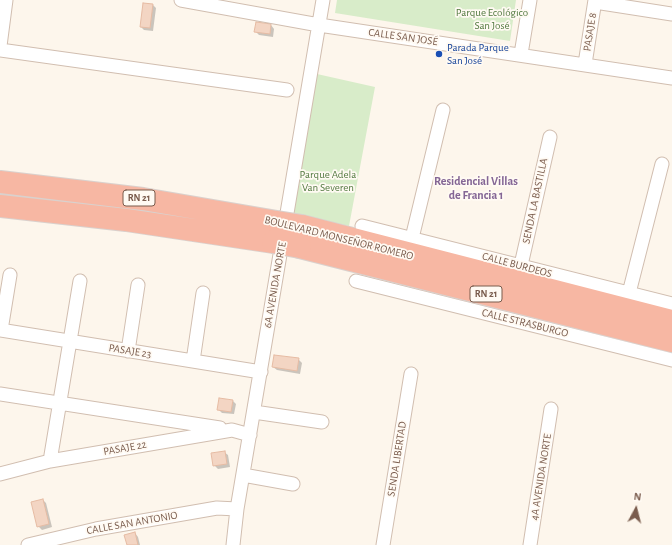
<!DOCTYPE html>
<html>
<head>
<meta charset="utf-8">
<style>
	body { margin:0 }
	#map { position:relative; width:672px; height:545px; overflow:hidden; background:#fdf6ec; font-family:"Alegreya Sans",sans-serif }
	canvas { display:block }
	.north { position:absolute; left:616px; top:489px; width:40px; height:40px; -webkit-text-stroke:3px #fffaf3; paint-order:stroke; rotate:7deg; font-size:11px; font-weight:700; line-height:16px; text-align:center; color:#7a5c4d }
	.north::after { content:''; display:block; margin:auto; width:14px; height:18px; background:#7a5c4d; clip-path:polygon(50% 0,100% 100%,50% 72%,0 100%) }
</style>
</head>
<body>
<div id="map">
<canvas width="672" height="545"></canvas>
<div class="north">N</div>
</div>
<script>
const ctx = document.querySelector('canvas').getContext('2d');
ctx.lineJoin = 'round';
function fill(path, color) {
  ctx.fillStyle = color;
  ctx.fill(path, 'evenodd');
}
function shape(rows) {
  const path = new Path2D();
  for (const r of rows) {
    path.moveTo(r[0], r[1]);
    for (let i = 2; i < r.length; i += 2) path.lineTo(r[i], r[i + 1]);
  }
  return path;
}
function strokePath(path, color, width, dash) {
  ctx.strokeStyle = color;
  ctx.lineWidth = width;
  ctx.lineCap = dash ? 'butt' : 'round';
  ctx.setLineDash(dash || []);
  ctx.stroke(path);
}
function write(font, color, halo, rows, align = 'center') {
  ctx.font = font + ' "Alegreya Sans",sans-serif';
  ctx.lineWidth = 3.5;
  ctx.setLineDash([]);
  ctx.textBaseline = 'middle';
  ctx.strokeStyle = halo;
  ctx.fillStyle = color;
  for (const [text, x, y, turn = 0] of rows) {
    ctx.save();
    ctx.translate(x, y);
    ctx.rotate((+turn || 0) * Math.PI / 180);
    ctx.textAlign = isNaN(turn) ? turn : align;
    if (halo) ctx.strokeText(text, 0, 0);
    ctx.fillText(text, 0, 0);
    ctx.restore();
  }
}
fill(shape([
	[337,0,516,0,510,41,335,13],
	[317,74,375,87,349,226,292,215]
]), '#d8ecc9');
fill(shape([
	[144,4,153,5,156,8,153,31,144,30,141,27],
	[271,25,274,29,273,37,259,35,255,31],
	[298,359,302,363,300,374,277,370,273,367],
	[233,401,236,404,234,414,222,413,218,409],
	[224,452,228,455,230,467,218,469,214,465],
	[43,500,46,503,52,527,42,530,38,526],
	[135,533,138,537,140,545,128,545]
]), '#0003');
const building = shape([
	[143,3,153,4,150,28,140,27,143,3],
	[256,22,271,24,270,34,254,32,256,22],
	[274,355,299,358,297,371,272,367,274,355],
	[219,398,233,400,231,412,217,410,219,398],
	[225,451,227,464,213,466,211,453,225,451],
	[43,499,49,524,37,527,31,502,43,499],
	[135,532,138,545,127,545,124,535,135,532]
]);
fill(building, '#f3d5c3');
strokePath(building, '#e6bba3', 1);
const street = shape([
	[181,0,319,25,672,78],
	[595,2,672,14],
	[0,46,6,0],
	[0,50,287,90],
	[521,54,530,0],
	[585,64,595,0],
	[362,226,672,304],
	[412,238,443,110],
	[521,265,550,137],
	[356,281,672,360],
	[629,293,662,164],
	[0,330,261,372],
	[1,330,10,275],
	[128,351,138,285],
	[193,361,203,293],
	[0,394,220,428],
	[254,412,322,422],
	[50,461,80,281],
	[0,474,50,461,232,430,250,435],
	[243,475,293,484],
	[28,545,96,529,217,508,237,509],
	[233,545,237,509,323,0],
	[383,545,411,374],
	[530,545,551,409]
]);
const highway = shape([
	[0,182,143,199,277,222],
	[0,206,126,220,273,242],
	[302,226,672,321],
	[300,247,672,341]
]);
strokePath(street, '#d1beb0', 15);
strokePath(highway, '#dad1cd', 24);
strokePath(street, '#fff', 13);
strokePath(highway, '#f7b7a3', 22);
const highwayBridge = shape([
	[277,222,302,226],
	[273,242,300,247]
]);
strokePath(highwayBridge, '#dad1cd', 24, []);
strokePath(highwayBridge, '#f7b7a3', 22);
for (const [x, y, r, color] of [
	[439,54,4,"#1a4fb4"]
]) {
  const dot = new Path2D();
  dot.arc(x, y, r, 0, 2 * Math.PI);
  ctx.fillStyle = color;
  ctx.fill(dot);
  strokePath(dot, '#fffaf3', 1.5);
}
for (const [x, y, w] of [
	[139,198,32],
	[486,294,32]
]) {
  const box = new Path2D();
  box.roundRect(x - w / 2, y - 8, w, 16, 3);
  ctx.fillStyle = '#fffaf3';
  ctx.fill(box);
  strokePath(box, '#7a5c4d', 1);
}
write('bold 10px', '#7a5c4d', null, [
	["RN 21",139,198],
	["RN 21",486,294]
]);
write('11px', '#537a41', '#fffaf3', [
	["Parque Ecológico",492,13],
	["San José",492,26],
	["Parque Adela",328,175],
	["Van Severen",328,188]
]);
write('11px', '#7a5c4d', '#fffaf3', [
	["PASAJE 8",590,32,-81],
	["CALLE SAN JOSÉ",403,37,8],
	["SENDA LA BASTILLA",535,201,-78],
	["BOULEVARD MONSEÑOR ROMERO",339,238,14],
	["CALLE BURDEOS",517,265,15],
	["6A AVENIDA NORTE",275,285,-80],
	["CALLE STRASBURGO",525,323,14],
	["PASAJE 23",130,351,9],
	["PASAJE 22",125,448,-10],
	["SENDA LIBERTAD",397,459,-81],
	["4A AVENIDA NORTE",541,477,-81],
	["CALLE SAN ANTONIO",132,523,-10]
]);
write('11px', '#164399', '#fffaf3', [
	["Parada Parque",447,48],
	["San José",447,61]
], 'left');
write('bold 12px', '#846695', '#fffaf3', [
	["Residencial Villas",476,181],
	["de Francia 1",476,195]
]);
</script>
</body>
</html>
